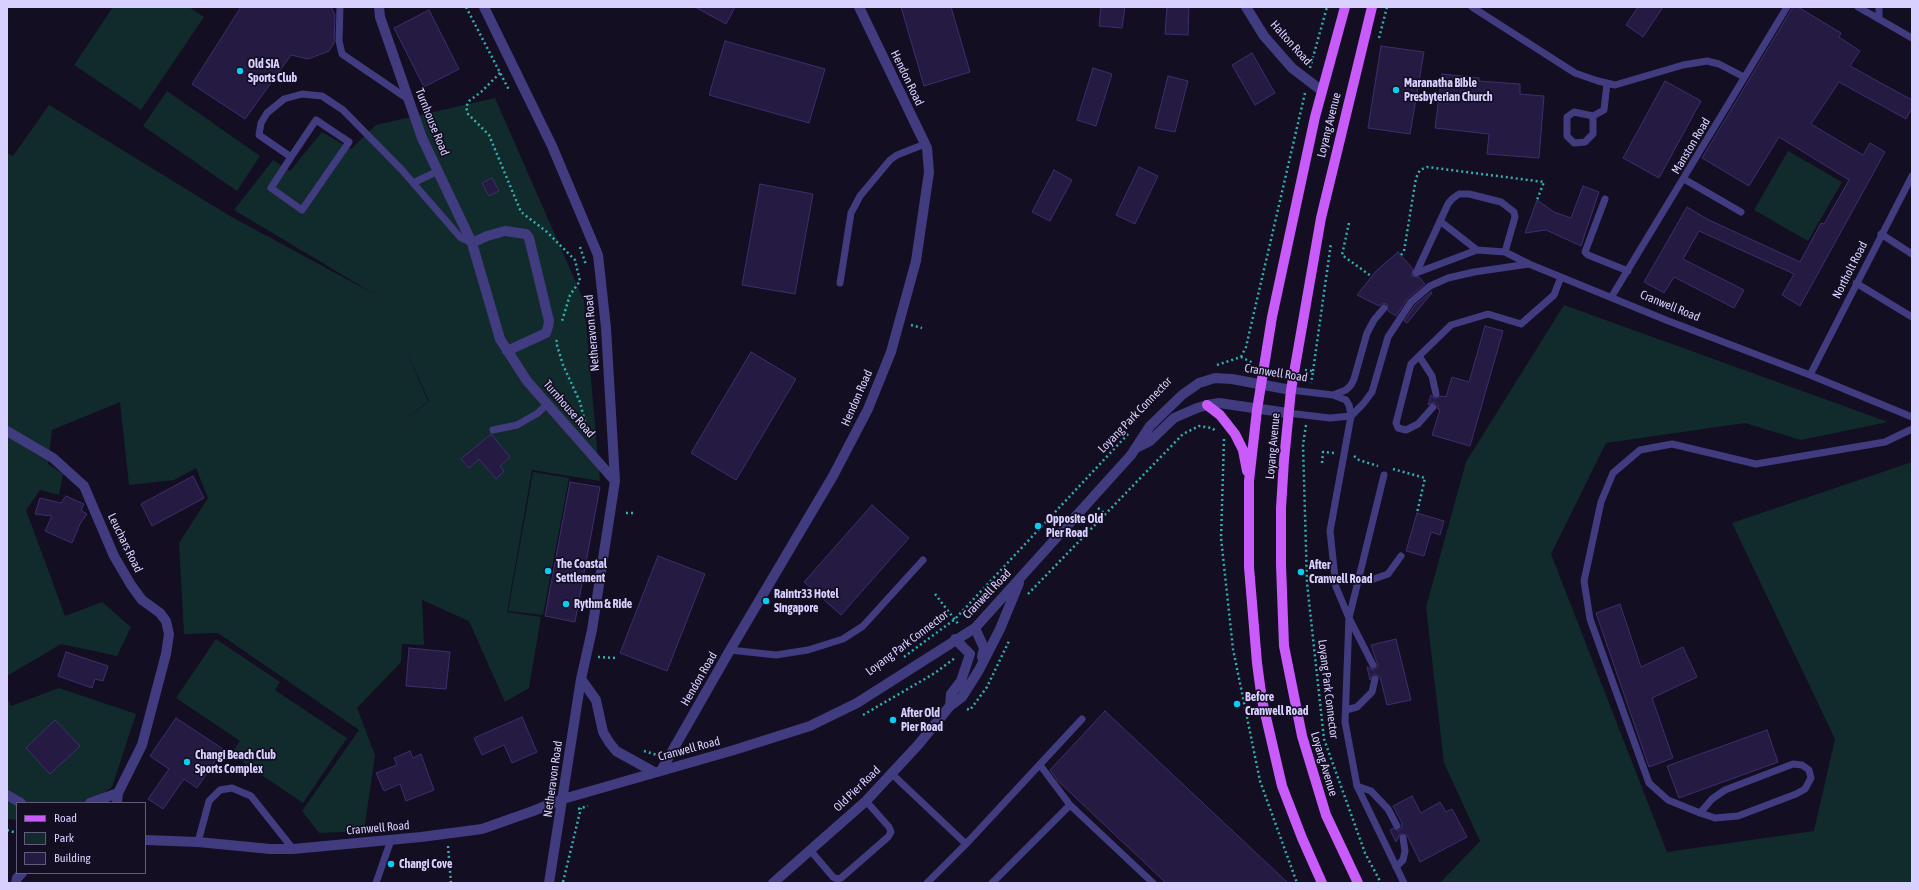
<!DOCTYPE html>
<html>
<head>
<meta charset="utf-8">
<style>
	body { margin:0 }
	#map { position:relative; width:1919px; height:890px; overflow:hidden; background:#130e22; font-family:"Asap Condensed",sans-serif }
	canvas { display:block }
	.frame { position:absolute; inset:0; border:8px solid #d8d0fe; pointer-events:none }
	.legend { position:absolute; left:16px; top:802px; width:130px; height:72px; box-sizing:border-box; background:#130e22; border:1px solid #625c7a; margin:0; padding:5px 7px; list-style:none; font-size:12px; color:#d8d0fe }
	.legend li { display:flex; align-items:center; gap:8px; height:20px }
	.legend b { width:20px; border:1px solid #625c7a }
</style>
</head>
<body>
<div id="map">
<canvas width="1919" height="890"></canvas>
<div class="frame"></div>
<ul class="legend">
<li><b style="height:5px;background:#c85bfa"></b>Road</li>
<li><b style="height:11px;background:#112b2c"></b>Park</li>
<li><b style="height:11px;background:#251b42"></b>Building</li>
</ul>
</div>
<script>
const ctx = document.querySelector('canvas').getContext('2d');
ctx.lineJoin = 'round';
function fill(path, color) {
  ctx.fillStyle = color;
  ctx.fill(path, 'evenodd');
}
function shape(rows) {
  const path = new Path2D();
  for (const r of rows) {
    path.moveTo(r[0], r[1]);
    for (let i = 2; i < r.length; i += 2) path.lineTo(r[i], r[i + 1]);
  }
  return path;
}
function strokePath(path, color, width, dash) {
  ctx.strokeStyle = color;
  ctx.lineWidth = width;
  ctx.lineCap = dash ? 'butt' : 'round';
  ctx.setLineDash(dash || []);
  ctx.stroke(path);
}
function write(font, color, halo, rows, align = 'center') {
  ctx.font = font + ' "Asap Condensed",sans-serif';
  ctx.lineWidth = 3.5;
  ctx.setLineDash([]);
  ctx.textBaseline = 'middle';
  ctx.strokeStyle = halo;
  ctx.fillStyle = color;
  for (const [text, x, y, turn = 0] of rows) {
    ctx.save();
    ctx.translate(x, y);
    ctx.rotate((+turn || 0) * Math.PI / 180);
    ctx.textAlign = isNaN(turn) ? turn : align;
    if (halo) ctx.strokeText(text, 0, 0);
    ctx.fillText(text, 0, 0);
    ctx.restore();
  }
}
fill(shape([
	[113,7,189,7,204,17,141,110,74,65],
	[167,91,260,156,237,191,143,126],
	[495,98,584,301,600,481,532,470,507,612,541,617,529,688,505,702,469,621,422,600,424,645,402,644,401,662,357,708,375,755,364,831,319,833,302,811,359,730,218,633,184,634,179,543,208,498,196,468,174,480,129,485,120,402,52,430,48,464,63,474,59,495,40,490,26,510,65,616,102,602,131,627,117,656,61,644,7,676,7,153,13,156,49,105,230,216,376,295,234,210,273,160,290,171,322,132,351,149,376,125],
	[402,341,429,401,401,423,428,401],
	[1788,151,1842,182,1808,241,1754,210],
	[1564,305,1888,422,1801,440,1745,423,1606,443,1551,554,1667,852,1814,831,1835,739,1732,523,1912,462,1912,883,1440,883,1480,841,1444,763,1426,607,1466,462],
	[533,472,569,478,543,615,508,611],
	[216,639,280,682,275,690,347,738,303,803,231,754,240,741,176,698],
	[59,688,136,714,112,787,89,803,17,803,17,820,7,819,7,698,11,706]
]), '#112b2c');
const building = shape([
	[241,7,331,7,335,15,334,43,329,51,308,59,291,55,245,119,192,84,241,7],
	[695,7,735,7,726,24,695,7],
	[901,7,951,7,970,72,924,86,901,7],
	[1101,7,1125,7,1122,28,1099,26,1101,7],
	[1167,7,1189,7,1188,35,1165,34,1167,7],
	[1638,7,1663,7,1643,37,1626,25,1638,7],
	[1793,7,1798,7,1841,33,1839,37,1860,51,1850,66,1912,100,1912,108,1906,119,1839,82,1811,124,1863,155,1870,143,1885,152,1800,306,1782,295,1794,274,1699,231,1683,259,1744,290,1734,308,1674,277,1664,293,1644,282,1687,207,1707,219,1800,262,1821,223,1824,224,1849,180,1779,137,1749,186,1702,158,1793,7],
	[429,10,459,69,424,87,394,28,429,10],
	[725,41,825,69,809,123,709,95,725,41],
	[1381,46,1424,52,1410,134,1368,128,1381,46],
	[1252,53,1275,93,1255,105,1232,65,1252,53],
	[1093,68,1112,74,1096,126,1077,120,1093,68],
	[1442,74,1479,78,1479,81,1520,84,1520,94,1544,96,1539,158,1487,154,1489,134,1435,128,1442,74],
	[1168,76,1188,81,1175,132,1155,128,1168,76],
	[1665,81,1701,101,1659,178,1623,158,1665,81],
	[1139,167,1158,176,1135,224,1116,215,1139,167],
	[1054,170,1072,180,1050,221,1032,212,1054,170],
	[492,178,499,191,489,196,482,183,492,178],
	[760,184,813,194,795,294,742,285,760,184],
	[1583,186,1599,192,1581,246,1546,230,1525,233,1537,200,1554,212,1571,218,1583,186],
	[1398,252,1413,269,1412,276,1419,277,1425,284,1408,298,1396,316,1388,311,1387,304,1383,303,1379,306,1357,295,1376,271,1398,252],
	[1431,292,1432,293,1407,323,1404,321,1415,305,1431,292],
	[1485,326,1503,331,1470,446,1432,435,1440,410,1438,409,1438,405,1434,402,1428,405,1431,395,1435,399,1441,396,1446,397,1452,377,1469,382,1485,326],
	[751,352,796,379,736,480,691,453,751,352],
	[491,434,510,457,500,466,504,471,496,479,479,459,469,468,461,459,491,434],
	[193,476,204,498,152,526,141,504,193,476],
	[570,482,600,487,575,622,545,616,570,482],
	[66,496,84,504,81,510,87,514,80,524,72,543,45,531,52,516,35,514,40,498,61,503,66,496],
	[872,505,909,538,841,615,804,582,872,505],
	[1417,513,1444,521,1440,535,1431,532,1424,556,1406,551,1417,513],
	[658,556,705,574,667,671,620,653,658,556],
	[1620,604,1641,667,1683,647,1697,677,1652,698,1673,758,1649,767,1596,613,1620,604],
	[1396,639,1411,700,1387,705,1380,677,1374,674,1370,680,1367,667,1373,670,1378,666,1371,645,1396,639],
	[409,648,450,652,446,689,406,686,409,648],
	[66,652,108,666,103,681,95,679,92,688,58,676,66,652],
	[1105,711,1288,883,1166,883,1058,781,1050,770,1105,711],
	[522,717,537,752,512,763,504,745,482,755,474,738,522,717],
	[176,718,223,749,197,788,184,779,163,809,148,799,169,769,150,756,176,718],
	[55,720,80,746,50,774,26,748,55,720],
	[1767,730,1778,762,1679,798,1667,766,1767,730],
	[410,751,413,758,421,754,434,790,406,801,400,784,384,791,376,773,397,765,394,758,410,751],
	[1412,796,1421,813,1440,802,1446,812,1452,809,1467,837,1420,862,1407,835,1400,834,1396,842,1390,830,1393,828,1399,831,1402,827,1402,823,1393,806,1412,796]
]);
fill(building, '#251b42');
strokePath(building, '#3e2e6d', 1);
strokePath(shape([
	[466,7,509,90],
	[1379,38,1387,7],
	[1310,68,1327,7],
	[500,73,481,92,469,101,466,107,468,114,489,135,521,212,547,232,575,260,580,281,570,295,562,321],
	[1349,223,1342,255,1371,276],
	[580,247,586,265],
	[1401,255,1404,251,1416,178,1420,170,1427,167,1544,182,1537,200],
	[911,325,922,328],
	[557,340,556,342,563,365,580,402,587,431],
	[1241,357,1246,347,1305,93],
	[1217,365,1241,357,1253,363],
	[1305,370,1313,371,1311,383],
	[1313,371,1331,243],
	[1306,425,1303,445,1307,583,1324,739,1365,853,1381,883],
	[1224,439,1221,538,1233,649,1260,781,1297,883],
	[1354,456,1359,460,1378,466],
	[1322,463,1323,452,1335,453],
	[1393,469,1425,478,1417,513],
	[1098,508,1105,514],
	[626,513,635,513],
	[935,594,959,625],
	[1028,594,1183,434,1199,426,1212,428,1216,431],
	[598,657,616,658],
	[904,657,955,619,1129,433],
	[967,709,970,710,987,687,1009,641],
	[863,715,935,673,955,658],
	[644,751,657,755],
	[578,809,588,806],
	[7,830,17,833],
	[448,846,451,883],
	[563,882,581,808]
]), '#32b0b0', 2.5, [2, 3]);
strokePath(shape([
	[340,7,339,41,342,54,408,99],
	[1472,7,1575,73,1598,81,1615,85,1683,65,1707,61,1719,64,1744,77],
	[1858,7,1912,38],
	[1879,7,1879,19],
	[1593,116,1593,134,1585,142,1574,143,1567,136,1567,117,1574,112,1593,116,1604,110,1607,83],
	[291,157,271,188,302,210,349,142,316,120,291,157,259,135,261,123,267,113,284,99,302,94,322,96,343,110,401,169,460,237,472,243],
	[1684,179,1741,212],
	[413,183,438,171],
	[1605,199,1585,252,1588,255,1628,271],
	[1440,221,1477,250],
	[1881,234,1912,254],
	[1416,273,1477,250,1505,252,1529,264,1666,320,1810,375,1912,417],
	[1416,273,1448,204,1452,199,1459,194,1469,194,1501,202,1514,212,1515,217,1505,252],
	[840,283,851,213,860,196,890,160,897,155,925,144],
	[1856,283,1912,317],
	[1612,296,1787,7],
	[1419,356,1451,325,1488,314,1521,324,1554,295,1561,277],
	[1810,375,1912,176],
	[1291,390,1333,395,1346,390,1351,385,1354,379,1367,333,1374,320,1384,308],
	[1333,395,1346,400,1349,405,1351,416,1330,531,1336,587,1349,618,1345,722,1357,786,1404,883],
	[1433,407,1418,424,1406,430,1398,428,1396,423,1411,364,1419,356,1432,376,1436,394],
	[1288,413,1330,418,1351,416,1363,404,1372,392,1388,337,1411,302,1430,286,1448,278,1474,272,1529,264],
	[493,430,517,425,538,413,547,404],
	[1359,578,1371,580,1388,574,1401,556],
	[730,650,776,655,808,650,843,639,863,626,923,560],
	[1373,665,1349,618,1384,475],
	[1346,710,1357,707,1372,692,1375,679],
	[1040,765,1070,805,1153,883],
	[892,774,966,844],
	[1357,786,1371,791,1388,809,1397,826],
	[1700,813,1712,799,1725,790,1793,764,1802,765,1809,770,1811,778,1805,789,1796,794,1738,816,1715,818,1700,813,1668,800,1649,783,1590,619,1584,581,1601,502,1613,473,1640,450,1672,444,1756,464,1885,442,1912,429],
	[198,842,209,801,220,790,232,788,251,796,293,849],
	[810,850,833,877,837,879,841,878,888,837,891,832,889,827,866,801],
	[1396,867,1403,860,1405,851,1403,838],
	[376,883,391,840],
	[927,883,966,844,1082,719],
	[992,883,1070,805]
]), '#413b7f', 7);
strokePath(shape([
	[379,7,380,17,422,138,472,243,500,339,527,381,615,481],
	[484,7,552,146,598,255,606,328,615,481,592,630,581,679,549,883],
	[1246,7,1264,36,1292,68,1322,91],
	[472,243,487,236,505,231,526,234,529,238,549,321,548,327,546,333,507,351],
	[7,431,53,458,84,486,114,556,131,585,142,600,160,613,166,621,169,634,166,654,142,745,118,793,117,803],
	[1138,447,1150,441,1174,418,1197,408,1207,405,1219,403,1288,413],
	[975,628,984,648,982,657],
	[581,679,596,700,603,732,609,742,616,751,654,772],
	[950,706,951,694,961,681,970,654,955,639],
	[662,769,730,650,833,476,868,409,891,352,916,261,929,172,927,148,859,7],
	[7,795,21,803],
	[90,803,118,793],
	[145,840,198,842,270,849,293,849,421,837,482,829,533,811,563,799,734,750,810,726,857,703,975,628,1131,455,1150,426,1182,395,1199,383,1215,378,1232,379,1291,390],
	[16,883,17,878,22,873],
	[773,883,866,801,918,745,950,706,962,697,979,670,1000,629,1019,583]
]), '#413b7f', 10);
strokePath(shape([
	[1207,405,1220,415,1235,434,1243,450,1247,471],
	[1322,883,1302,838,1282,786,1262,700,1257,663,1249,567,1249,481,1257,410,1272,317,1315,117,1345,7],
	[1358,883,1326,815,1302,736,1284,646,1281,565,1281,508,1284,460,1291,390,1321,218,1372,7]
]), '#c85bfa', 10);
for (const [x, y, r, color] of [
	[240,71,4,"#07cef3"],
	[1396,90,4,"#07cef3"],
	[1038,526,4,"#07cef3"],
	[548,571,4,"#07cef3"],
	[1301,572,4,"#07cef3"],
	[766,601,4,"#07cef3"],
	[566,604,4,"#07cef3"],
	[1237,704,4,"#07cef3"],
	[893,720,4,"#07cef3"],
	[187,762,4,"#07cef3"],
	[391,864,4,"#07cef3"]
]) {
  const dot = new Path2D();
  dot.arc(x, y, r, 0, 2 * Math.PI);
  ctx.fillStyle = color;
  ctx.fill(dot);
  strokePath(dot, '#130e22', 1.5);
}
write('12px', '#d8d0fe', '#130e22', [
	["Halton Road",1291,43,48],
	["Hendon Road",907,78,64],
	["Turnhouse Road",432,122,68],
	["Loyang Avenue",1329,125,-76],
	["Manston Road",1691,146,-59],
	["Northolt Road",1850,270,-63],
	["Cranwell Road",1670,306,22],
	["Netheravon Road",592,333,-95],
	["Cranwell Road",1276,373,9],
	["Hendon Road",857,398,-66],
	["Turnhouse Road",569,409,49],
	["Loyang Park Connector",1135,415,-46],
	["Loyang Avenue",1273,446,-85],
	["Leuchars Road",125,543,64],
	["Cranwell Road",987,594,-46],
	["Loyang Park Connector",907,643,-37],
	["Hendon Road",699,679,-60],
	["Loyang Park Connector",1328,689,83],
	["Cranwell Road",689,749,-15],
	["Loyang Avenue",1324,764,73],
	["Netheravon Road",553,779,-82],
	["Old Pier Road",857,789,-44],
	["Cranwell Road",378,828,-5]
]);
write('bold 12px', '#d8d0fe', '#130e22', [
	["Old SIA",248,64],
	["Sports Club",248,78],
	["Maranatha Bible",1404,83],
	["Presbyterian Church",1404,97],
	["Opposite Old",1046,519],
	["Pier Road",1046,533],
	["The Coastal",556,564],
	["Settlement",556,578],
	["After",1309,565],
	["Cranwell Road",1309,579],
	["Raintr33 Hotel",774,594],
	["Singapore",774,608],
	["Rythm & Ride",574,604],
	["Before",1245,697],
	["Cranwell Road",1245,711],
	["After Old",901,713],
	["Pier Road",901,727],
	["Changi Beach Club",195,755],
	["Sports Complex",195,769],
	["Changi Cove",399,864]
], 'left');
</script>
</body>
</html>
